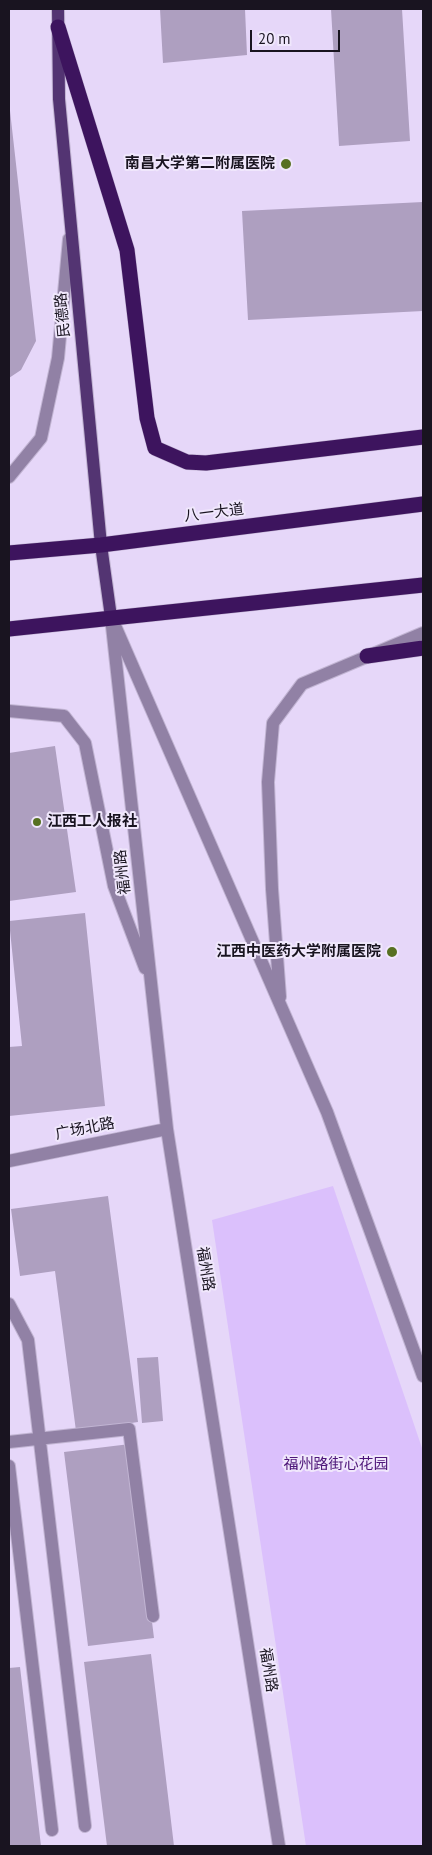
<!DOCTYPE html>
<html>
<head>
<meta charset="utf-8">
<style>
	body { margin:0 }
	#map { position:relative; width:432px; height:1855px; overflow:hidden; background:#e6d7f9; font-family:"PT Sans",sans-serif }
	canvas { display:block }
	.frame { position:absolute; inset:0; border:10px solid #191420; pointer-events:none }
	.scale { position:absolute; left:250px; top:30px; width:90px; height:22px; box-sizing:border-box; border:2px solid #191420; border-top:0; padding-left:6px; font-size:15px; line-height:18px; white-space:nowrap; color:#191420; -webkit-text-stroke:4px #f0e7fc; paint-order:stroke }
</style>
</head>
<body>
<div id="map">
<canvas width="432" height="1855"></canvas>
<div class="frame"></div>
<div class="scale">20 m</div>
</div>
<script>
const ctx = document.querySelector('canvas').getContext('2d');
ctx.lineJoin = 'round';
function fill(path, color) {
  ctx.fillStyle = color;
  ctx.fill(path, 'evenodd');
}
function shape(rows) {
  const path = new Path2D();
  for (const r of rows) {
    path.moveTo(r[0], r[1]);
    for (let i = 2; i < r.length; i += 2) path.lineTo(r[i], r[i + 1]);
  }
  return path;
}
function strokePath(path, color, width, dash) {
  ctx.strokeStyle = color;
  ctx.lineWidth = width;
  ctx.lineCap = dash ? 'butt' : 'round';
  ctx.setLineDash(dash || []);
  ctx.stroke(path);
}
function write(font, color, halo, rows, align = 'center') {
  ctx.font = font + ' "PT Sans","Noto Sans SC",sans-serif';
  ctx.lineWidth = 4;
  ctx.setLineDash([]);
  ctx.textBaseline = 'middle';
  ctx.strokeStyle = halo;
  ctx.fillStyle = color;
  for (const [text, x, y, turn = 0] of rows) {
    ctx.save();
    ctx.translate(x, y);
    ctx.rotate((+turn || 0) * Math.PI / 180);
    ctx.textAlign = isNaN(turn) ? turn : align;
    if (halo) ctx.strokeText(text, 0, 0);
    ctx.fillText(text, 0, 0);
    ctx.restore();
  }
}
fill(shape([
	[333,1186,423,1451,423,1846,306,1846,212,1220]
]), '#dbc0fc');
fill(shape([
	[160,9,245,9,247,55,163,63],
	[331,9,402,9,410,141,339,146],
	[9,102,36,341,21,370,9,378],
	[423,202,423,311,248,320,242,211],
	[55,746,76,892,9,901,9,753],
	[85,913,105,1106,9,1116,9,1047,22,1046,9,921],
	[108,1196,138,1422,76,1431,55,1271,20,1276,11,1209],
	[158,1357,163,1421,142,1423,137,1358],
	[130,1444,154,1638,88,1646,64,1452],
	[151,1654,174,1846,107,1846,84,1662],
	[20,1667,41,1846,9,1846,9,1668]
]), '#ae9fc0');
const minor = shape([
	[9,477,41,438,58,358,69,239],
	[111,617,167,1129,279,1846],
	[116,628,327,1112,423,1376],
	[9,711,64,716,85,743,114,886,145,968],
	[280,997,272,889,268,782,273,723,302,684,423,633],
	[9,1161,167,1129],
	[9,1304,28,1340,85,1826],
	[9,1442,129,1429,153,1616],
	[9,1466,52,1830]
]);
const major = shape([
	[58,9,59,99,101,545,111,617]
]);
const highway = shape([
	[58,27,127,250,147,418,155,448,187,462,206,463,423,437],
	[9,553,101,545,423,504],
	[9,629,423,585],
	[367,656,423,648]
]);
strokePath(minor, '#c1b4d2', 14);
strokePath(major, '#c1b4d2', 14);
strokePath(highway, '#c1b4d2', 16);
strokePath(minor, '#9181a5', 12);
strokePath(major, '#533472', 12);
strokePath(highway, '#3d145e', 15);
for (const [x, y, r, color] of [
	[286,164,6,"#577022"],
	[37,822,5,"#577022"],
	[392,952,6,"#577022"]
]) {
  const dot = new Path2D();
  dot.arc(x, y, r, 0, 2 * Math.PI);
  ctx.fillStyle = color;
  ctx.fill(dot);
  strokePath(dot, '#f0e7fc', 2);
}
write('bold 15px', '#191420', '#f0e7fc', [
	["南昌大学第二附属医院",275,164],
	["江西工人报社",47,822,"left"],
	["江西中医药大学附属医院",381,952]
], 'right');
write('15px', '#191420', '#f0e7fc', [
	["民德路",63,315,-95],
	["八一大道",214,513,-7],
	["福州路",123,872,-96],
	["广场北路",85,1129,-11],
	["福州路",205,1269,81],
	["福州路",268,1670,81]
]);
write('15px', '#4e1779', '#f0e7fc', [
	["福州路街心花园",336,1465]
]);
</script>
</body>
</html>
